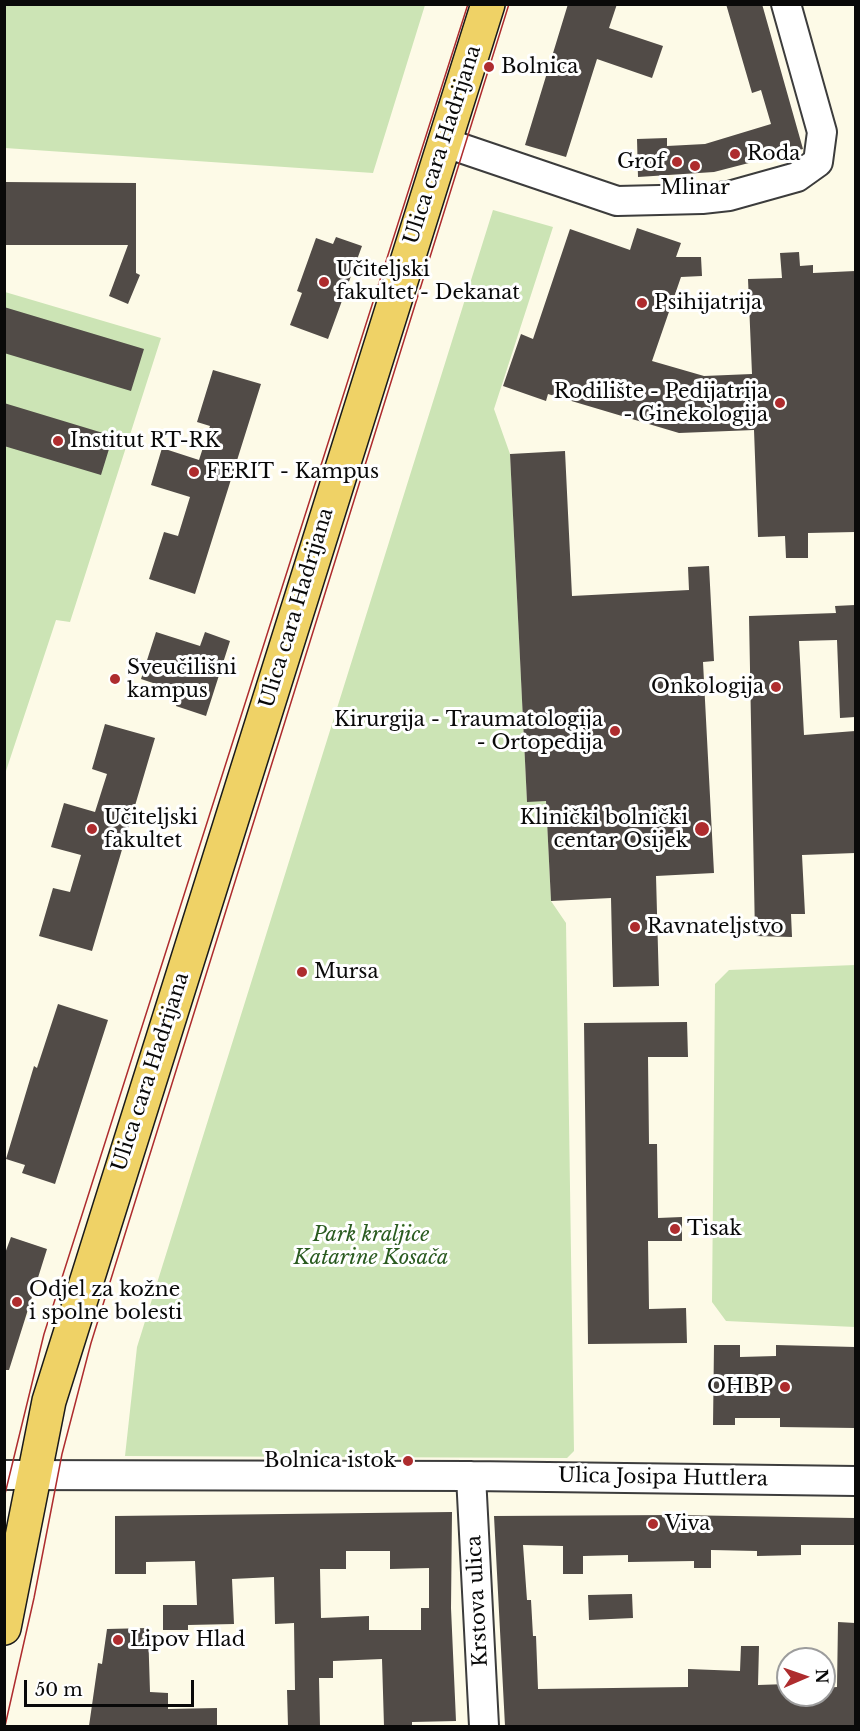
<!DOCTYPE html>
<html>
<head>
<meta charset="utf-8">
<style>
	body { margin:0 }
	#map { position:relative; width:860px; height:1731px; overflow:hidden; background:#fdfae7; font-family:"Libre Baskerville",serif }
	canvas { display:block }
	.frame { position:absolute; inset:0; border:6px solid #090909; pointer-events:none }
	.north { position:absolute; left:776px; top:1647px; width:60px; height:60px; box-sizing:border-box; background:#fff; border:2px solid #9d9d9d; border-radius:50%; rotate:88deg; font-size:16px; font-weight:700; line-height:24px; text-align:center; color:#090909 }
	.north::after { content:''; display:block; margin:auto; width:21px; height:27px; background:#ae2c2e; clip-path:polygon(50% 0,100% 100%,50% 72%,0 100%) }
	.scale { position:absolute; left:24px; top:1680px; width:170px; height:27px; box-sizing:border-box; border:3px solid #090909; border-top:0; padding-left:8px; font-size:18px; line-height:21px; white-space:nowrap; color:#090909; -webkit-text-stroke:4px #fff; paint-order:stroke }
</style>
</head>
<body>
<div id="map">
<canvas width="860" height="1731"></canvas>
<div class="frame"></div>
<div class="north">N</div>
<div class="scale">50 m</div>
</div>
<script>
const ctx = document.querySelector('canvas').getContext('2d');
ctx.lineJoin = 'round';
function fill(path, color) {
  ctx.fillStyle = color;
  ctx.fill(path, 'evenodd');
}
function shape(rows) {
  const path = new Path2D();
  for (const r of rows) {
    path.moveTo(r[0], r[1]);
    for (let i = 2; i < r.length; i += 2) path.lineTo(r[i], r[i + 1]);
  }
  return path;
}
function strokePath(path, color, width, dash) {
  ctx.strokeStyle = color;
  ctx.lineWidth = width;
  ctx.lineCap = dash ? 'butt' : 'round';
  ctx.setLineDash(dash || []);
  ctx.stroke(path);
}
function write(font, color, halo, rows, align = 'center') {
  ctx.font = font + ' "Libre Baskerville",serif';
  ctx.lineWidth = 6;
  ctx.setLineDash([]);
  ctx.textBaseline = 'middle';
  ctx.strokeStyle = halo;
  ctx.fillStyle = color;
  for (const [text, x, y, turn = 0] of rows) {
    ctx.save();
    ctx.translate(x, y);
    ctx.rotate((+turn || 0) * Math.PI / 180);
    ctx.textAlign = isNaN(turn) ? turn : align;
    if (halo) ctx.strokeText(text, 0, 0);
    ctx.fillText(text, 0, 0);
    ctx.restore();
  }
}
fill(shape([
	[4,5,5,4,425,5,373,173,5,148],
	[493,210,553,227,494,409,510,454,527,801,546,801,551,901,566,923,574,1451,567,1458,125,1456,137,1347],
	[5,292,161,338,70,622,56,620,5,774],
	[855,965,855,1327,726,1321,712,1302,715,984,729,970]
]), '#cce4b5');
fill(shape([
	[568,4,617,4,609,28,663,46,652,78,597,59,566,157,525,145],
	[726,4,762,4,803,149,714,172,638,177,637,139,667,138,667,146,705,144,771,124,761,90,752,93],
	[4,182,136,183,136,273,140,275,128,304,109,296,128,245,4,245],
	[637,228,681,243,676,257,701,257,702,276,681,277,652,361,704,376,752,374,748,279,782,278,780,253,799,252,800,266,813,265,813,273,855,271,855,532,808,533,808,558,786,558,785,536,758,537,754,430,679,433,548,394,546,401,503,386,521,334,533,339,570,229,630,250],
	[336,237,362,246,328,339,290,325,302,293,297,291,316,238,333,244],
	[4,307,144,349,131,391,4,353],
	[213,370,261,384,195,594,149,579,164,532,178,536,190,497,151,485,162,448,199,460,210,426,197,422],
	[4,403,113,436,101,475,4,446],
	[565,451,572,596,689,590,688,567,709,566,714,661,703,662,714,873,656,876,659,986,613,987,611,898,551,901,546,801,527,802,510,454],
	[855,605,855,717,840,718,837,640,799,641,804,735,855,731,855,853,802,855,805,914,791,914,792,937,755,936,749,616,836,613,835,606],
	[156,632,200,646,205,632,230,641,206,716,176,706,180,692,141,679],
	[105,724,155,738,92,951,39,936,53,888,70,892,81,855,51,847,64,803,95,812,107,774,92,769],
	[58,1004,108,1020,55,1184,22,1173,25,1165,6,1159,34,1066,37,1068],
	[687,1022,688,1057,648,1057,649,1144,657,1144,658,1218,682,1217,682,1241,648,1241,649,1309,686,1308,687,1343,588,1344,584,1023],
	[11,1237,47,1249,9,1370,4,1370,4,1256],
	[714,1345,740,1345,740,1357,776,1356,776,1345,855,1347,855,1428,780,1427,780,1418,735,1418,735,1425,713,1425],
	[452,1512,451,1608,456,1721,412,1722,412,1726,384,1726,382,1659,333,1661,333,1678,319,1678,320,1726,288,1726,287,1690,295,1690,294,1623,275,1624,274,1577,232,1579,234,1624,188,1625,188,1630,163,1630,163,1605,197,1605,195,1561,146,1562,146,1574,115,1574,115,1516],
	[346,1551,390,1551,390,1569,429,1568,429,1608,421,1608,421,1630,369,1630,369,1616,321,1618,320,1569,346,1569],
	[674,1515,855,1518,855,1545,801,1545,801,1555,757,1556,757,1551,711,1550,711,1568,694,1568,694,1561,628,1562,628,1555,583,1556,583,1574,563,1574,563,1546,523,1545,527,1600,531,1600,533,1636,536,1636,538,1689,688,1687,688,1669,740,1671,741,1646,759,1646,758,1685,788,1684,788,1695,824,1695,824,1688,837,1687,838,1622,855,1623,855,1726,505,1726,494,1516],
	[632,1594,633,1618,589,1620,588,1595],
	[148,1628,150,1692,168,1693,168,1709,217,1708,217,1726,89,1726,98,1663,102,1664,107,1629]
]), '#514b47');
const minor = shape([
	[443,142,617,201,702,199,729,196,797,177,818,162,822,132,786,4],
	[4,1475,471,1476,856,1481],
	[471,1476,484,1726]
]);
const major = shape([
	[4,1628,49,1401,488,4]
]);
strokePath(minor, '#3c3c3c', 32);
strokePath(major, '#1a1a1a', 36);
strokePath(minor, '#fff', 28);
strokePath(major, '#efd266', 33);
strokePath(shape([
	[4,1498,44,1334,468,4],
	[5,1726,34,1598,62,1454,91,1343,509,4]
]), '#ae2c2e', 1.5);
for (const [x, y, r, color] of [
	[489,67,6,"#ae2c2e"],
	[735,154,6,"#ae2c2e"],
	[677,162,6,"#ae2c2e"],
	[695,166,6,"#ae2c2e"],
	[324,282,6,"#ae2c2e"],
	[642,303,6,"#ae2c2e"],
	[780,403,6,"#ae2c2e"],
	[58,441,6,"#ae2c2e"],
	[194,472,6,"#ae2c2e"],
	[115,679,6,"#ae2c2e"],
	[776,687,6,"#ae2c2e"],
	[615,731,6,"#ae2c2e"],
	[92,829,6,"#ae2c2e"],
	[702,829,8,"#ae2c2e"],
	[635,927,6,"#ae2c2e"],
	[302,972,6,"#ae2c2e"],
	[675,1229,6,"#ae2c2e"],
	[17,1302,6,"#ae2c2e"],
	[785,1387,6,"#ae2c2e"],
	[408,1461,6,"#ae2c2e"],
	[653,1524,6,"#ae2c2e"],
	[118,1640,6,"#ae2c2e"]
]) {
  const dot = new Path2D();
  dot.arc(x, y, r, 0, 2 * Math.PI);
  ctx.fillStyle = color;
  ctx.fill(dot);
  strokePath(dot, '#fff', 2);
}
write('20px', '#090909', '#fff', [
	["Bolnica",501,67],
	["Roda",747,154],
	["Grof",665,162,"right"],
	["Mlinar",695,188,"center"],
	["Učiteljski",336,270],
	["fakultet - Dekanat",336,293],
	["Psihijatrija",654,303],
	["Rodilište - Pedijatrija",768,392,"right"],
	["- Ginekologija",768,415,"right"],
	["Institut RT-RK",70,441],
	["FERIT - Kampus",206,472],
	["Sveučilišni",127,668],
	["kampus",127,691],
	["Onkologija",764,687,"right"],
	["Kirurgija - Traumatologija",603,720,"right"],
	["- Ortopedija",603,743,"right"],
	["Učiteljski",104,818],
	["fakultet",104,841],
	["Klinički bolnički",688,818,"right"],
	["centar Osijek",688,841,"right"],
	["Ravnateljstvo",647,927],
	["Mursa",314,972],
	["Tisak",687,1229],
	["Odjel za kožne",29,1290],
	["i spolne bolesti",29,1313],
	["OHBP",773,1387,"right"],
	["Bolnica istok",396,1461,"right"],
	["Viva",665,1524],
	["Lipov Hlad",130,1640]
], 'left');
write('20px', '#090909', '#fff', [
	["Ulica cara Hadrijana",443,145,-72],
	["Ulica cara Hadrijana",297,608,-73],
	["Ulica cara Hadrijana",151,1072,-72],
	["Ulica Josipa Huttlera",663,1478,1],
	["Krstova ulica",478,1601,-93]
]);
write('italic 20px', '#2a5b20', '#fff', [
	["Park kraljice",371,1235],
	["Katarine Kosača",371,1258]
]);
</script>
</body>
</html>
